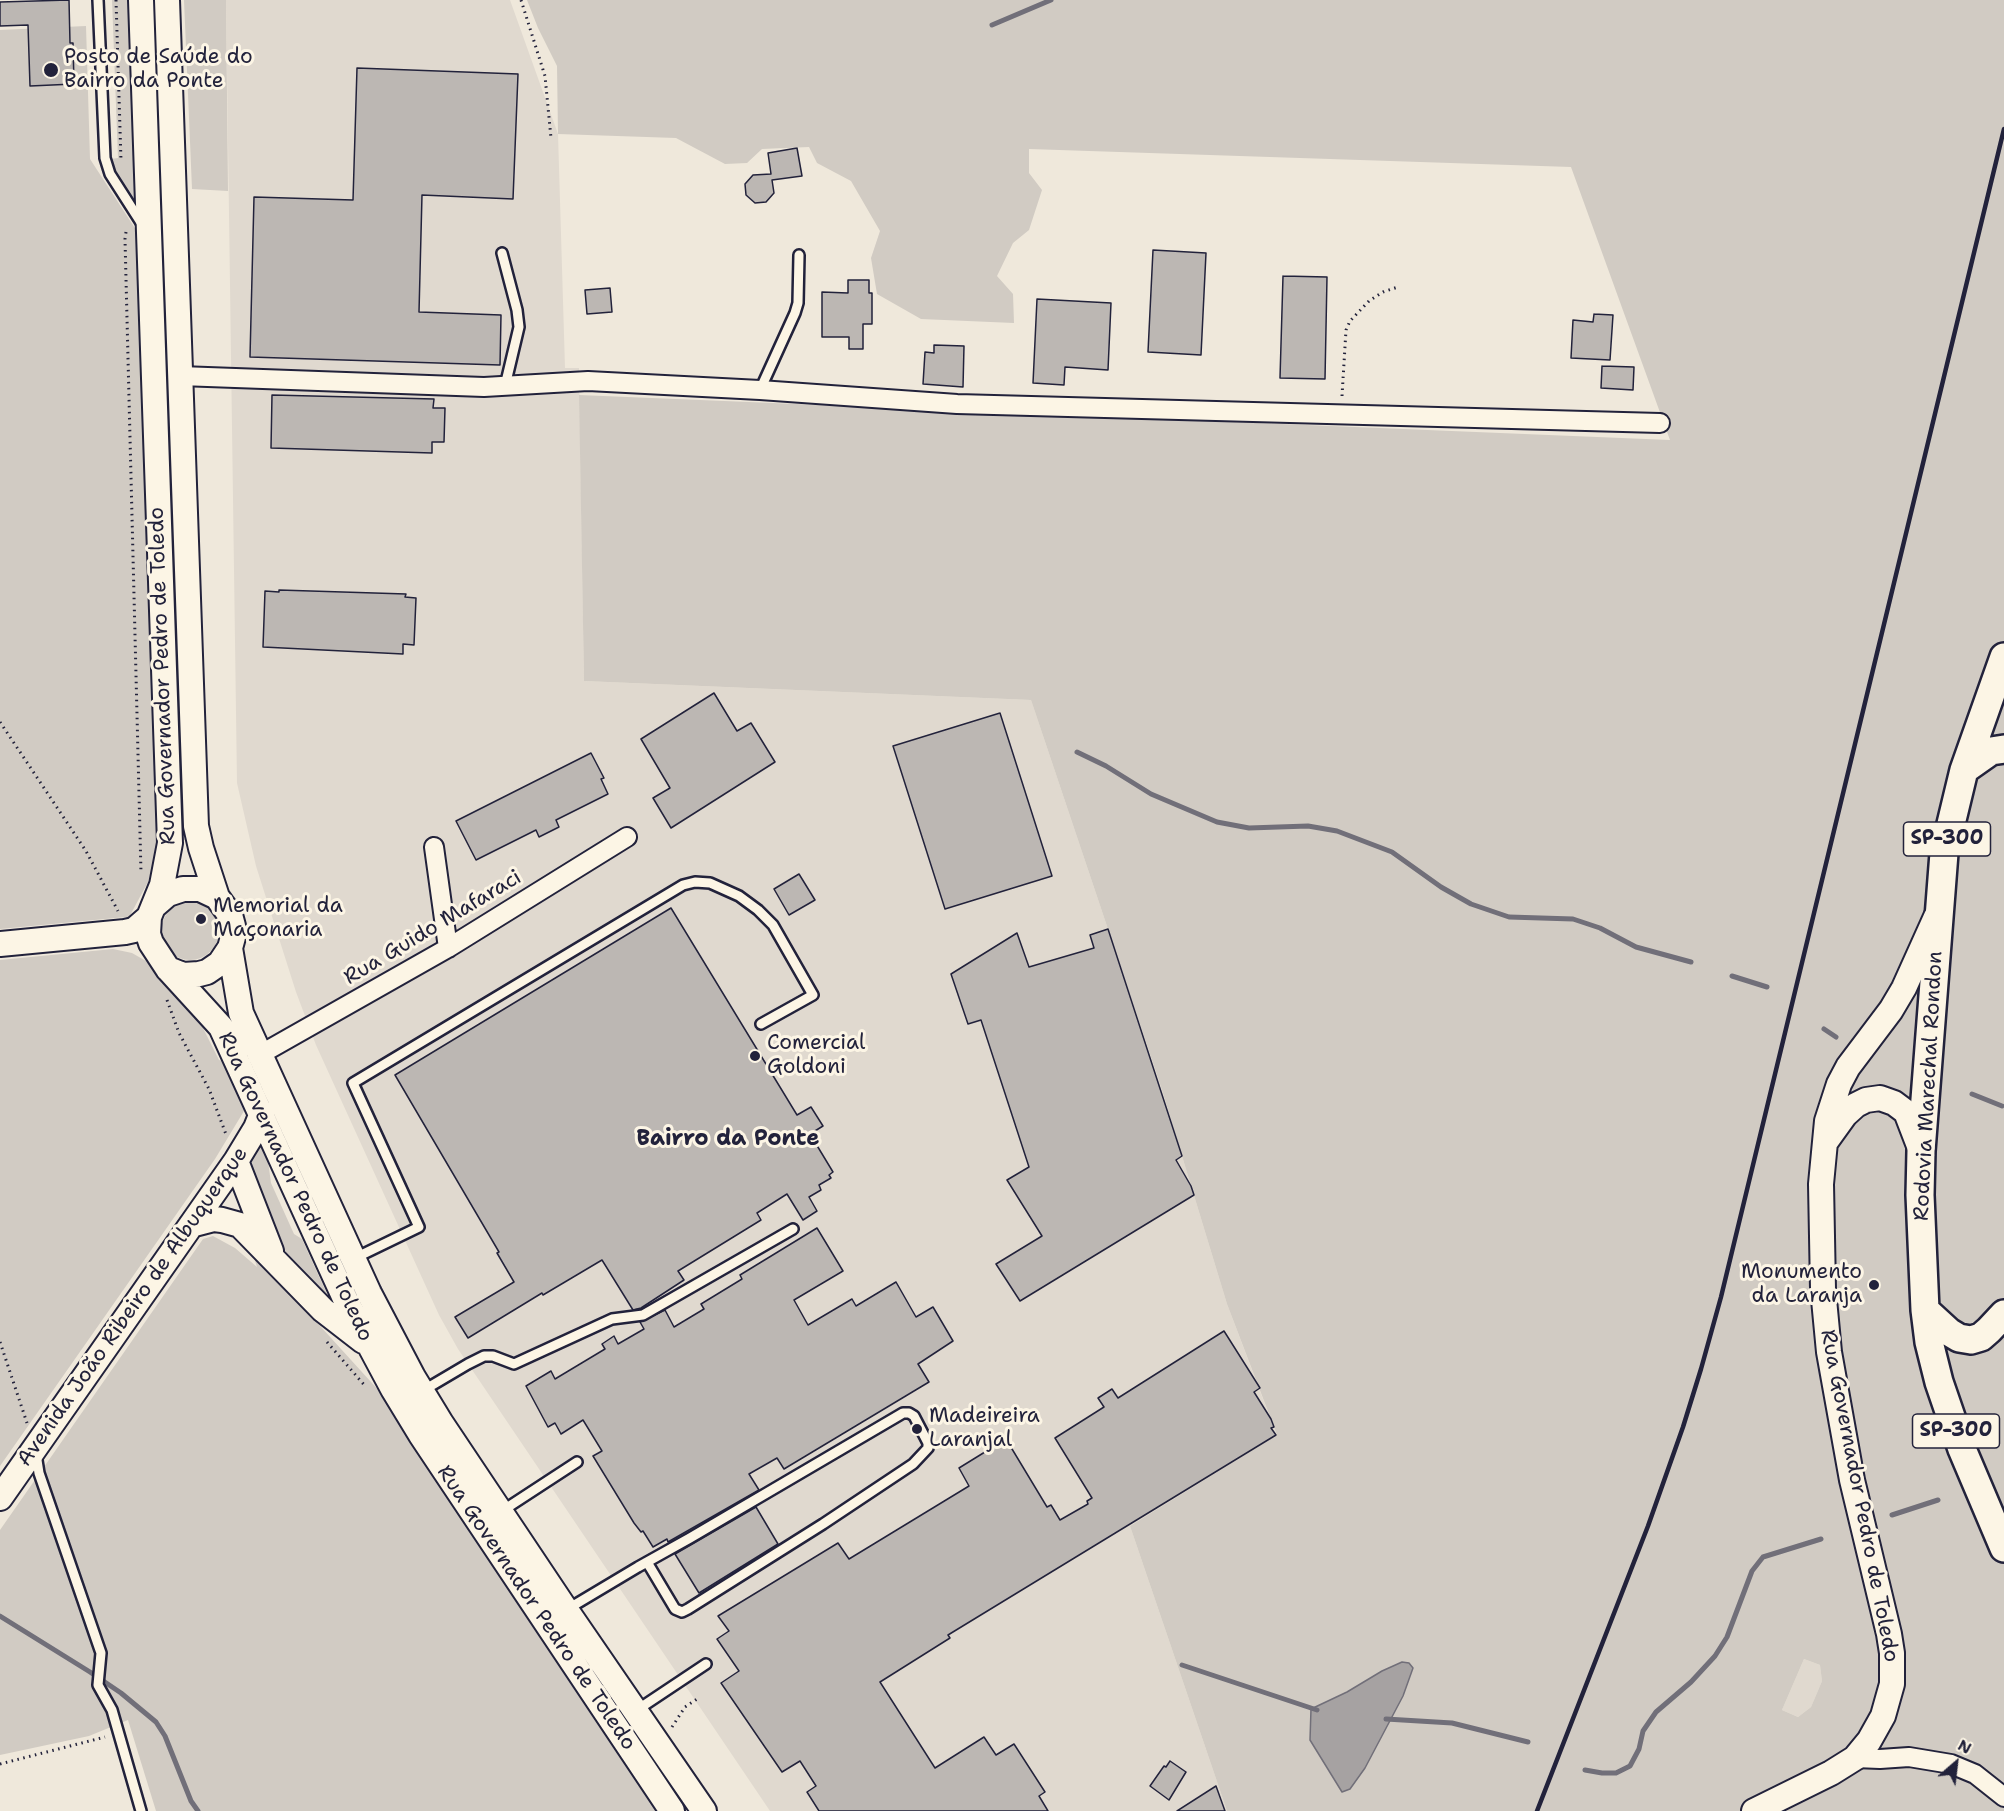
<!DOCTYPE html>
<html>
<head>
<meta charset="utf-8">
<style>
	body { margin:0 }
	#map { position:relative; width:2004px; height:1811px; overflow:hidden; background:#efe8db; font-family:"Shantell Sans",sans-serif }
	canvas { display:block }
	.north { position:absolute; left:1926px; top:1733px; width:60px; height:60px; -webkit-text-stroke:4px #fcf5e5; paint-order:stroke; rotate:28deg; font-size:16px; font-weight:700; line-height:24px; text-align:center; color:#22223b }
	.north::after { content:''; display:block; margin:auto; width:21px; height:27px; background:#22223b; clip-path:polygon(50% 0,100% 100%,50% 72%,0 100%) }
</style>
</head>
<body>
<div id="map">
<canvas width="2004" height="1811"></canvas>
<div class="north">N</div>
</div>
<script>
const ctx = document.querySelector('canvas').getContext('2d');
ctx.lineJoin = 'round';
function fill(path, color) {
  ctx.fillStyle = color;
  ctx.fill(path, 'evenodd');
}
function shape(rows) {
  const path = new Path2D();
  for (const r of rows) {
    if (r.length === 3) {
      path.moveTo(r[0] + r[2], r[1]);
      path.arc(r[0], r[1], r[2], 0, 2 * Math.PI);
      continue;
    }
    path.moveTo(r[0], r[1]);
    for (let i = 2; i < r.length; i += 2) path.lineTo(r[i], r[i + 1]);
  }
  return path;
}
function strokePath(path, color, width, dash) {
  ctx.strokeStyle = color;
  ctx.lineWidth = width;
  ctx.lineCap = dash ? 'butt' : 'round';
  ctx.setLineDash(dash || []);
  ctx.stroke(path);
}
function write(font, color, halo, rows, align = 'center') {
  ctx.font = font + ' "Shantell Sans",sans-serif';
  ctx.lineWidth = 6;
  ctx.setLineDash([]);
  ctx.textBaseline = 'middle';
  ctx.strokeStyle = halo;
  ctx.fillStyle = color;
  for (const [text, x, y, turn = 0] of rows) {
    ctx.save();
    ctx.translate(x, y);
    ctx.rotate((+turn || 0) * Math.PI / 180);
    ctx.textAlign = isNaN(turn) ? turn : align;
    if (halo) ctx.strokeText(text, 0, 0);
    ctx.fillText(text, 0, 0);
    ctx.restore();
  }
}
fill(shape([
	[226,0,510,0,558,134,565,368,579,368,584,681,1031,700,1161,1087,1227,1304,1277,1436,1130,1526,1227,1811,770,1811,458,1349,439,1315,316,1045,296,992,256,866,237,783],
	[1804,1659,1820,1665,1822,1681,1811,1707,1798,1717,1782,1710]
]), '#e0d9cf');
fill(shape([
	[112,0,131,0,138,210,115,171,111,159,118,158],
	[151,0,156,0,186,840,181,840],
	[184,0,226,0,228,191,192,189],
	[527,0,2004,0,2004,1811,1227,1811,1130,1526,1277,1435,1227,1304,1161,1087,1031,700,584,681,579,395,1670,440,1571,167,1029,149,1029,173,1042,190,1029,230,1013,243,997,276,1013,294,1014,323,921,319,877,294,871,258,880,231,851,181,817,163,809,147,762,149,747,163,725,164,676,138,558,134,557,66,538,28],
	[1804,1659,1820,1665,1822,1681,1811,1707,1798,1717,1782,1710],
	[86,26,90,159,140,236,157,841,156,856,148,882,127,921,126,917,0,929,0,30],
	[190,931,29],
	[113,949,132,953,146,961,185,1001,200,1022,219,1060,230,1063,247,1106,215,1159,0,1466,0,960],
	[258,1141,268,1161,271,1183,294,1234,302,1239,332,1305,294,1265,287,1254,250,1178,249,1167,250,1155],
	[213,1236,235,1248,257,1267,252,1251,391,1404,663,1811,156,1811,128,1720,89,1736,0,1755,0,1530,203,1239]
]), '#d1cbc3');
const water = shape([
	[1402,1662,1409,1663,1413,1668,1403,1696,1365,1768,1350,1789,1342,1792,1310,1740,1311,1709,1347,1692,1382,1671,1402,1662]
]);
fill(water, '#a6a2a2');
strokePath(water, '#716f79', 1.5);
strokePath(shape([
	[992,25,1051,0],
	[1077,752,1106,766,1151,794,1217,822,1249,828,1308,826,1337,831,1392,852,1441,887,1471,904,1509,917,1573,919,1600,928,1636,947,1691,962],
	[1732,976,1767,987],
	[1824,1029,1836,1037],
	[1972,1094,2002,1106],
	[1892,1515,1938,1500],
	[0,1616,90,1672,121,1693,156,1722,165,1736,191,1801,198,1811],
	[1182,1665,1317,1710],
	[1386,1719,1452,1723,1528,1742],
	[1585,1770,1602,1773,1616,1773,1630,1766,1639,1749,1643,1731,1656,1712,1691,1682,1715,1656,1727,1637,1752,1571,1763,1557,1821,1539]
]), '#716f79', 5);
const building = shape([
	[69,0,70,43,73,43,74,84,30,86,28,25,0,26,0,2,69,0],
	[357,68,518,74,513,199,422,195,419,312,501,315,500,365,250,357,254,197,353,200,357,68],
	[797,148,802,176,772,180,774,193,766,202,755,203,746,195,745,184,753,175,771,174,768,153,797,148],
	[1153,250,1206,253,1201,355,1148,352,1153,250],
	[1283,276,1327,277,1325,379,1280,378,1283,276],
	[848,280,869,280,869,293,872,293,872,324,863,324,863,349,849,349,849,337,822,337,822,292,848,293,848,280],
	[610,288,612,312,587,314,585,290,610,288],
	[1037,299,1111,303,1108,370,1065,367,1064,385,1033,383,1037,299],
	[1594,314,1613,315,1610,360,1571,358,1573,320,1593,322,1594,314],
	[934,345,964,346,963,387,923,384,925,352,934,353,934,345],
	[1602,366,1634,367,1633,390,1601,388,1602,366],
	[272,395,434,399,433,408,445,408,444,442,432,442,432,453,271,448,272,395],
	[279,590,406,594,405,597,416,598,414,645,403,644,403,654,263,647,265,591,279,592,279,590],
	[714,693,737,731,751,723,775,762,671,828,653,798,670,788,641,739,714,693],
	[1000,713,1052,876,945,909,893,746,1000,713],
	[591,753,604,778,601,779,608,794,556,820,559,827,539,837,536,830,476,860,456,821,591,753],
	[799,874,815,900,789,915,774,889,799,874],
	[671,908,797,1115,811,1107,823,1126,810,1134,833,1172,829,1175,831,1178,819,1185,821,1190,809,1197,817,1211,803,1220,787,1194,757,1213,761,1220,678,1271,684,1280,641,1308,633,1310,602,1260,543,1295,542,1293,468,1338,455,1317,514,1282,497,1253,499,1252,395,1075,671,908],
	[1108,929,1182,1156,1176,1160,1191,1186,1194,1195,1020,1301,996,1264,1042,1236,1007,1180,1029,1167,981,1020,968,1024,951,974,1017,933,1029,967,1094,948,1090,935,1108,929],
	[817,1228,843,1271,794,1300,808,1325,852,1299,856,1306,896,1282,916,1317,933,1307,953,1341,918,1364,929,1382,784,1469,777,1458,749,1474,759,1490,668,1542,667,1539,653,1547,643,1531,641,1532,634,1523,593,1456,602,1451,583,1420,561,1434,555,1423,548,1427,526,1386,551,1371,555,1379,605,1349,602,1344,614,1336,618,1344,644,1329,640,1322,665,1310,674,1327,704,1309,701,1304,742,1279,740,1275,817,1228],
	[1224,1331,1260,1388,1254,1392,1271,1419,1274,1427,1271,1428,1276,1435,948,1635,950,1638,880,1682,935,1768,984,1737,996,1755,1014,1744,1045,1792,1039,1796,1048,1811,819,1811,807,1792,816,1786,800,1761,782,1772,721,1683,739,1671,717,1639,729,1631,718,1616,838,1543,849,1559,969,1486,959,1468,1006,1439,1047,1507,1051,1505,1060,1520,1088,1504,1087,1501,1092,1498,1055,1438,1104,1407,1098,1398,1112,1389,1118,1398,1224,1331],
	[756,1507,778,1544,699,1593,675,1554,756,1507],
	[1170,1761,1186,1772,1169,1800,1150,1786,1164,1766,1166,1767,1170,1761],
	[1216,1786,1225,1811,1177,1811,1216,1786]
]);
fill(building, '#bcb7b3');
strokePath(building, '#22223b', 1.5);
const lane = shape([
	[98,0,105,158,110,174,142,224],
	[502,253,517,310,519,327,505,386],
	[760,390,795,313,798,303,799,255],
	[355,1258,419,1227,353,1083,683,885,695,882,710,883,739,896,758,910,773,925,813,995,761,1024],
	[424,1390,468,1364,484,1356,493,1356,514,1364,612,1319,643,1315,793,1229],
	[36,1454,39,1473,101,1653,98,1685,112,1710,141,1811],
	[502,1511,577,1462],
	[566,1610,638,1567,690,1538,903,1413,909,1413,914,1416,928,1443,928,1448,913,1464,823,1524,688,1609,682,1612,675,1609,647,1562],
	[637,1710,706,1664]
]);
const street = shape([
	[180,376,484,387,588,381,760,390,957,404,1660,423],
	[434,847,448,948],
	[261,1054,448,948,627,837],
	[1855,1758,1880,1759,1909,1757,1951,1764,1975,1774,2004,1797]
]);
const secondary = shape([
	[141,0,170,843,162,885,149,917,148,934,151,943,168,969,221,1027,347,1303,393,1389,421,1435,672,1811],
	[167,0,196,826,201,848,217,897,230,915,233,926,233,937,230,948,241,1013,369,1293,413,1377,441,1423,566,1610,704,1811],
	[153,907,168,894,183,889,200,889,217,897],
	[0,944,125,932,134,930,149,917],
	[168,969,183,975,199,974,207,972,220,963,230,948],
	[1827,1140,1845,1115,1856,1105,1866,1100,1880,1098,1894,1103,1906,1112,1921,1151],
	[236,1161,271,1251],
	[191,1225,214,1219,222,1220,240,1225,323,1310,363,1341],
	[0,1498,236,1161,256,1128,262,1113],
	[1754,1811,1831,1773,1855,1758,1869,1741,1883,1716,1892,1684,1892,1653,1889,1634,1852,1480,1829,1352,1823,1289,1821,1184,1827,1121,1839,1084,1848,1067,1891,1010,1904,988,1936,917]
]);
const primary = shape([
	[2004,657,1964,770,1944,853,1921,1151,1920,1195,1925,1310,1929,1342,1939,1382,1962,1449,2004,1548],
	[1964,770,1991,751,2004,749],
	[1925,1310,1949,1332,1959,1338,1971,1340,1981,1337,1989,1330,2004,1314]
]);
strokePath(lane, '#22223b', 14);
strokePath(street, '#22223b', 22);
strokePath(secondary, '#22223b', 28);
strokePath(primary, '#22223b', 32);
strokePath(shape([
	[116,0,121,161],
	[521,0,545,76,551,138],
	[73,56,89,56],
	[126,232,125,239,141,873],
	[1342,396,1346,330,1350,321,1369,301,1383,292,1398,287],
	[0,722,86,851,118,911],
	[167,1000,179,1033,209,1089,227,1137],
	[0,1342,27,1423],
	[327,1342,366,1387],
	[672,1727,685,1707,700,1697],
	[0,1764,105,1737]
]), '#22223b', 3, [1.5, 4.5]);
strokePath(lane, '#fcf5e5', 9);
strokePath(street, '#fcf5e5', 18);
strokePath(secondary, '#fcf5e5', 24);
strokePath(primary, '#fcf5e5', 27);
strokePath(shape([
	[1537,1811,1648,1526,1683,1427,1701,1369,1721,1297,2004,129]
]), '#22223b', 4.5);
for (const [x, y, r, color] of [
	[51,70,8,"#22223b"],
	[201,919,6,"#22223b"],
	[755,1056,6,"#22223b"],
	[1874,1285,6,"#22223b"],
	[917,1429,6,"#22223b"]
]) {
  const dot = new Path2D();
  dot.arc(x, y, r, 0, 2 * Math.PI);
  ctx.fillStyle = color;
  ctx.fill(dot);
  strokePath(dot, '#fcf5e5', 2);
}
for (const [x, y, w] of [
	[1947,839,87],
	[1956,1431,87]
]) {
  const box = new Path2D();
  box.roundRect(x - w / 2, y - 17, w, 34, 4.5);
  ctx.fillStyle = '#fcf5e5';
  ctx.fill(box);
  strokePath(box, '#22223b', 1.5);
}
write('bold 20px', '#22223b', null, [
	["SP-300",1947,839],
	["SP-300",1956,1431]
]);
write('21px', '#22223b', '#fcf5e5', [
	["Posto de Saúde do",64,58],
	["Bairro da Ponte",64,82],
	["Memorial da",213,907],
	["Maçonaria",213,931],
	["Comercial",767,1044],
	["Goldoni",767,1068],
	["Monumento",1862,1273,"right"],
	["da Laranja",1862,1297,"right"],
	["Madeireira",929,1417],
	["Laranjal",929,1441]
], 'left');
write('21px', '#22223b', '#fcf5e5', [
	["Rua Governador Pedro de Toledo",163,676,-92],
	["Rua Guido Mafaraci",433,928,-31],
	["Rodovia Marechal Rondon",1929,1086,-87],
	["Rua Governador Pedro de Toledo",295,1187,65],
	["Avenida João Ribeiro de Albuquerque",133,1307,-55],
	["Rua Governador Pedro de Toledo",1859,1496,79],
	["Rua Governador Pedro de Toledo",536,1608,56]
]);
write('bold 22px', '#22223b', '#fcf5e5', [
	["Bairro da Ponte",728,1139]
]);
</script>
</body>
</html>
